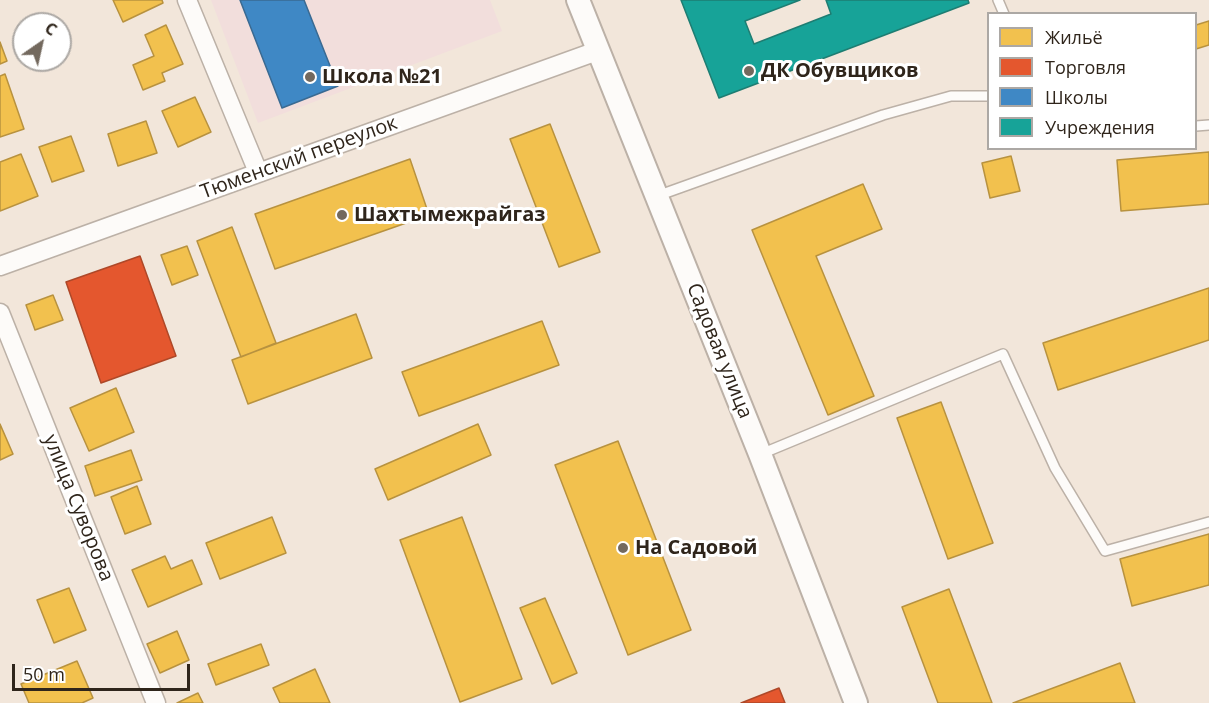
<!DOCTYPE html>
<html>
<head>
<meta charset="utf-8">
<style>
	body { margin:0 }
	#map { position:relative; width:1209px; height:703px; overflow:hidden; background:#f2e6da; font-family:"Open Sans",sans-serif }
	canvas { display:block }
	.legend { position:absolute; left:987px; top:12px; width:210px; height:138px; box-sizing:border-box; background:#fff; border:2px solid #aca8a4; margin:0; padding:8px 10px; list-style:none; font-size:18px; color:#2f251b }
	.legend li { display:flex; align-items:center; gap:12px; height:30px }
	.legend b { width:30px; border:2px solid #aca8a4 }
	.north { position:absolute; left:12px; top:12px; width:60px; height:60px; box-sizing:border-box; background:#fff; border:2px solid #aca8a4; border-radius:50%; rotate:34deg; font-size:16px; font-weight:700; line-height:24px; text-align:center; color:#2f251b }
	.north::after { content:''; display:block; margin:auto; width:21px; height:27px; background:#73695e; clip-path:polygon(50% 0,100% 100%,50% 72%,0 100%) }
	.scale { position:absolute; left:12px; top:664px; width:178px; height:27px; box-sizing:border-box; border:3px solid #2f251b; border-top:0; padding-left:8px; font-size:18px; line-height:21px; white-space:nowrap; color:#2f251b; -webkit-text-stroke:4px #fff; paint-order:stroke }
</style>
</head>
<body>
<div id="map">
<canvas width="1209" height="703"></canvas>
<ul class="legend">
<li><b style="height:16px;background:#f2c14e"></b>Жильё</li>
<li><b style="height:16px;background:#e4572e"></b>Торговля</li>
<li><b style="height:16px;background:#3f88c5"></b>Школы</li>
<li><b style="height:16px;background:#17a398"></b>Учреждения</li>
</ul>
<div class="north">С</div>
<div class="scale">50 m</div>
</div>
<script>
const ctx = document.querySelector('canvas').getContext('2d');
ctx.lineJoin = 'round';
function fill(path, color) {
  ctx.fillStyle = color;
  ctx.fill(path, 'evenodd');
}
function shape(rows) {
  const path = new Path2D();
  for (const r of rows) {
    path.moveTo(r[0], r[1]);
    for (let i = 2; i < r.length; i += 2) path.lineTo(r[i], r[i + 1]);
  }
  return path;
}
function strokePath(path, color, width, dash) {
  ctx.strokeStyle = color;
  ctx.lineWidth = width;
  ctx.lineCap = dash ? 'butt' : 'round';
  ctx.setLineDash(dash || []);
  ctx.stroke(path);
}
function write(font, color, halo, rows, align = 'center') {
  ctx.font = font + ' "Open Sans",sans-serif';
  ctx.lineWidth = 6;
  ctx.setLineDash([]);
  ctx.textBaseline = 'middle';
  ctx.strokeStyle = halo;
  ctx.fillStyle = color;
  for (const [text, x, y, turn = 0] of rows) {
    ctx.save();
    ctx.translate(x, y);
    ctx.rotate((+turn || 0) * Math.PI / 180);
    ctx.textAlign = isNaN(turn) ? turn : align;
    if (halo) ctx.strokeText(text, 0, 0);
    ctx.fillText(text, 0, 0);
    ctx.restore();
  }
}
fill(shape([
	[211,0,490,0,502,31,258,123]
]), '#f2dedc');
const homes = shape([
	[113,0,162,0,163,3,123,22,113,0],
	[1209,21,1209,45,1196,49,1196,25,1209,21],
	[166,25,183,64,162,73,165,81,143,90,133,65,154,56,145,35,166,25],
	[0,42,7,61,0,64,0,42],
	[5,74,24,129,0,137,0,76,5,74],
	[195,97,211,132,178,147,162,111,195,97],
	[146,121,157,153,118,166,108,134,146,121],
	[550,124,600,252,559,267,510,139,550,124],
	[71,136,84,171,52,182,39,147,71,136],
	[1209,152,1209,204,1121,211,1117,160,1209,152],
	[21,154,38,196,0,211,0,162,21,154],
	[1011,156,1020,191,990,198,982,163,1011,156],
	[410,159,429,215,275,269,255,214,410,159],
	[863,184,882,229,816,256,874,396,828,415,752,230,863,184],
	[232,227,276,343,241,357,197,241,232,227],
	[187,246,198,275,172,285,161,255,187,246],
	[1209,288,1209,340,1058,390,1043,343,1209,288],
	[53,295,63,320,35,330,26,305,53,295],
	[356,314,372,358,248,404,232,360,356,314],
	[542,321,559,365,419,416,402,372,542,321],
	[116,388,134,432,89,451,70,408,116,388],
	[941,402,993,543,948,559,897,418,941,402],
	[0,424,13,454,0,460,0,424],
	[478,424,491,455,388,500,375,469,478,424],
	[618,441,691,630,628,655,555,465,618,441],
	[131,450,142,480,95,496,85,466,131,450],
	[137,486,151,524,125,534,111,497,137,486],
	[272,517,286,553,220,579,206,543,272,517],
	[462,517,522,679,460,702,400,540,462,517],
	[1209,534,1209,585,1132,606,1120,559,1209,534],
	[165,556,171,569,192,560,202,584,148,607,132,570,165,556],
	[69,588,86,630,54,643,37,600,69,588],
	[949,589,992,703,938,703,902,607,949,589],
	[545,598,577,673,552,684,520,608,545,598],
	[177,631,189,660,160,673,147,644,177,631],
	[261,644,269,665,216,685,208,664,261,644],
	[77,661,93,698,82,703,29,703,21,684,77,661],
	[1120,663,1135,703,1013,703,1120,663],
	[315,669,330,703,280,703,273,688,315,669],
	[198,693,203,703,177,703,198,693]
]);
fill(homes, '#f2c14e');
strokePath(homes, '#b8923f', 1.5);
const shops = shape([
	[140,256,176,356,101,383,66,282,140,256],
	[779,688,785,703,741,703,779,688]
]);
fill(shops, '#e4572e');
strokePath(shops, '#ae4828', 1.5);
const schools = shape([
	[240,0,304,0,338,86,282,108,240,0]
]);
fill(schools, '#3f88c5');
strokePath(schools, '#3a6a92', 1.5);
const public = shape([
	[681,0,800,0,745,21,754,44,831,14,826,0,968,0,969,3,719,98,681,0]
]);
fill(public, '#17a398');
strokePath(public, '#1e7d72', 1.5);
const service = shape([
	[998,0,1004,14],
	[1196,126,1209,125],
	[657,196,883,115,951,96,988,96],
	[761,454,1003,354,1055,468,1105,551,1209,522]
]);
const minor = shape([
	[187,0,258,172],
	[0,266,597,51],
	[0,313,156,703]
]);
const tertiary = shape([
	[578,0,760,454,856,703]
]);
strokePath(service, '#bcb1a7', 12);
strokePath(minor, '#bcb1a7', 21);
strokePath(tertiary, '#bcb1a7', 26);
strokePath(service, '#fdfbf9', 9);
strokePath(minor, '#fdfbf9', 18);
strokePath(tertiary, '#fdfbf9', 22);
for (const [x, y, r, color] of [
	[749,71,6,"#73695e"],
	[310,77,6,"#73695e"],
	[342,215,6,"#73695e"],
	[623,548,6,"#73695e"]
]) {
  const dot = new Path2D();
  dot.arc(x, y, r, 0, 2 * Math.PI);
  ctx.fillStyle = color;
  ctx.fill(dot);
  strokePath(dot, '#fff', 2);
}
write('bold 20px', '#2f251b', '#fff', [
	["ДК Обувщиков",761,71],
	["Школа №21",322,77],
	["Шахтымежрайгаз",354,215],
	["На Садовой",635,548]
], 'left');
write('20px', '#2f251b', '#fff', [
	["Тюменский переулок",299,158,-20],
	["Садовая улица",719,351,68],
	["улица Суворова",78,508,68]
]);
</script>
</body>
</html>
